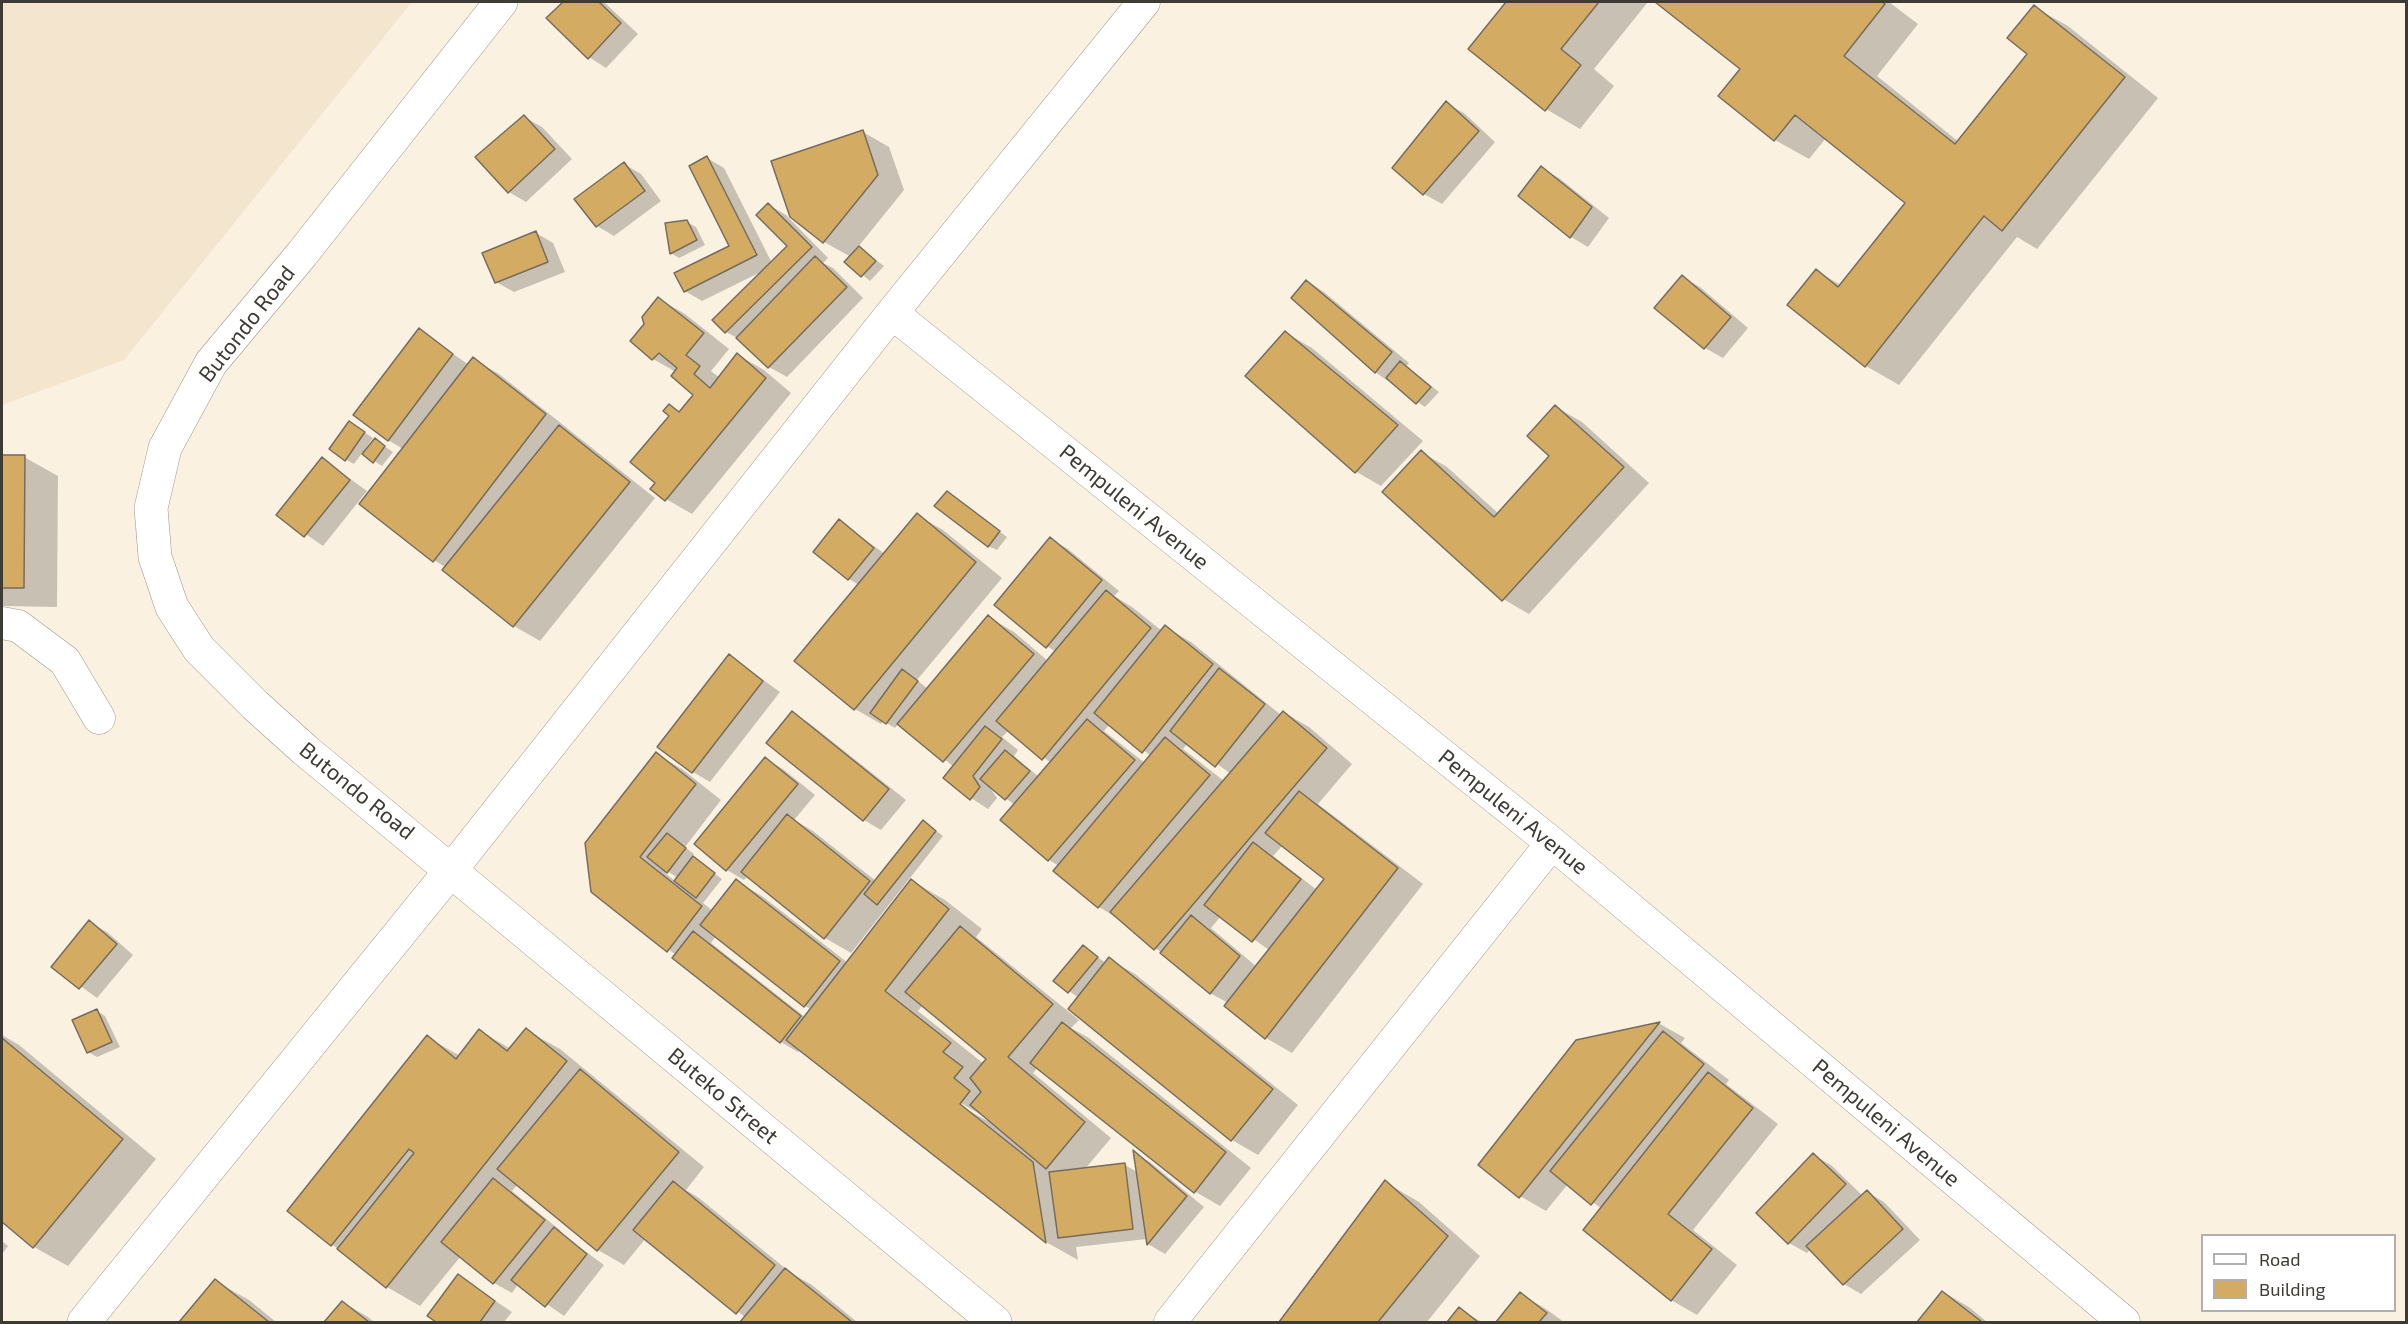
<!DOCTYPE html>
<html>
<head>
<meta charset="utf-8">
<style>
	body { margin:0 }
	#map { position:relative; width:2408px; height:1324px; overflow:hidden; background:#fbf1e0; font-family:"Exo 2",sans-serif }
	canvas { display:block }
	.frame { position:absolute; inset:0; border:3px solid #3e3a34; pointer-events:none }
	.legend { position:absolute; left:2201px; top:1234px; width:195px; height:78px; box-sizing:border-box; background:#fff; border:2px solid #b2b0ae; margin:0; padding:8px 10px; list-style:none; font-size:18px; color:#3e3a34 }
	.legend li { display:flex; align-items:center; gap:12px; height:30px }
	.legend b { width:30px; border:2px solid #b2b0ae }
</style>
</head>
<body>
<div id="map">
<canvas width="2408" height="1324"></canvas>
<div class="frame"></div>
<ul class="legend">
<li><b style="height:8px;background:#fff"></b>Road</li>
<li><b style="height:16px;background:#d4ab62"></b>Building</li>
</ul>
</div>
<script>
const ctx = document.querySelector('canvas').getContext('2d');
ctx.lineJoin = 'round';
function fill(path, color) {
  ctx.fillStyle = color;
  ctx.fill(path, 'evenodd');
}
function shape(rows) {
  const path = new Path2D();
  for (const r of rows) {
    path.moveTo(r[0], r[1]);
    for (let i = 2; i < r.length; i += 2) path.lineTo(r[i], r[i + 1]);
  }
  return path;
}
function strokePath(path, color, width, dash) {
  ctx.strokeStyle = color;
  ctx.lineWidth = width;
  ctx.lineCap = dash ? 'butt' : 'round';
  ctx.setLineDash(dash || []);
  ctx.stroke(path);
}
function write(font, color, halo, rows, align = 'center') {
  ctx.font = font + ' "Exo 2",sans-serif';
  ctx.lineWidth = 4.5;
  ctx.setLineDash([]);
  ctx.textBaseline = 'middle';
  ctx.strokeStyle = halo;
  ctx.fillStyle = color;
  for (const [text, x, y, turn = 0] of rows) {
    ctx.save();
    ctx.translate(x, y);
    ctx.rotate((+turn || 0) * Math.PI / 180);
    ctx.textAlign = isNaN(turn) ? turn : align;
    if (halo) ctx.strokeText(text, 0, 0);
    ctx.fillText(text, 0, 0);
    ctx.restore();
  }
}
fill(shape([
	[2,2,412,2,124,360,2,405]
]), '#f3e5ce');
fill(shape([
	[565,2,604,2,638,34,606,68,589,57,549,18],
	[1508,2,1648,2,1594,69,1614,86,1580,129,1546,109,1470,49],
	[1657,2,1889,2,1918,24,1877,76,1959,142,2029,54,2034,7,2068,26,2158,98,2037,249,2017,237,1899,385,1866,366,1816,271,1841,285,1907,202,1826,138,1809,159,1775,140,1720,95,1742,69],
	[1446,103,1464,113,1495,142,1442,204,1424,194],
	[524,117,542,127,572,159,526,202,509,192],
	[863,132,889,147,904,190,858,247,884,266,870,281,847,262,851,257,824,242],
	[707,158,724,168,772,263,789,246,769,205,786,215,828,258,823,263,833,268,863,298,787,377,769,367,741,340,726,332,765,270,702,301,685,291,731,246],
	[624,164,641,174,661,201,614,236,597,226],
	[1541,168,1559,178,1609,218,1588,247,1571,237],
	[687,222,696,227,705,245,679,258,671,253],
	[536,233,553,243,565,272,514,292,496,282],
	[1682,277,1700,287,1748,328,1723,358,1705,348,1656,308],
	[1307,281,1324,292,1409,363,1406,366,1439,392,1425,407,1375,372],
	[659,299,685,314,729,349,711,371,720,378,738,355,764,370,791,393,692,514,666,499,670,406,681,412,696,395,676,372,653,359,632,341,646,324],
	[419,330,469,365,473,359,499,374,655,498,540,641,514,626,444,569,445,567,434,560,403,449,388,440],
	[1286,333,1312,348,1423,441,1381,486,1355,471],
	[1556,407,1582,422,1649,483,1529,614,1503,599,1421,452,1447,467,1499,514,1552,456],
	[358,428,373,438,365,449,367,451,375,440,393,452,382,466,362,453,354,464,345,459],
	[2,456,24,457,58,476,57,607,2,606],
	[323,459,367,491,323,546,278,515],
	[955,498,1007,537,997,550,988,546],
	[917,515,943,530,1002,578,917,680,928,689,988,617,1014,632,1048,661,1056,652,1047,646,1051,539,1068,549,1119,591,1114,596,1132,607,1162,631,1165,627,1191,642,1281,715,1283,712,1309,727,1352,764,1318,804,1423,884,1292,1053,1266,1038,1228,1003,1210,993,1124,922,1099,907,1059,866,1049,860,1015,805,989,786,997,798,988,809,971,798,954,767,899,723,895,728,883,721,881,724,855,709,859,585,849,579,839,521,885,554],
	[1110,724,1151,756,1145,763,1104,731],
	[1009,730,1051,763,1039,777,1014,756,1018,750,1002,737],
	[1188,743,1231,774,1224,781,1183,749],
	[1283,845,1326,879,1317,890,1273,856],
	[1221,916,1269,950,1257,967,1211,928],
	[730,656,780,692,710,782,693,772],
	[792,713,809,723,906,800,881,830,864,820],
	[656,754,682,769,721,800,685,847,694,854,692,857,722,879,703,903,713,911,736,881,762,896,848,963,912,881,945,900,982,929,976,937,1079,1020,1071,1028,1089,1038,1251,1168,1220,1206,1194,1191,1038,1067,1033,1073,1111,1138,1085,1169,1125,1165,1137,1172,1134,1153,1150,1162,1204,1207,1165,1254,1148,1244,1147,1239,1076,1247,1078,1260,1046,1242,800,1049,798,1052,781,1042,676,955,593,891],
	[667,871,678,878,675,881,665,873],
	[716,936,805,1006,811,1009,805,1017,711,943],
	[923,1005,988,1059,984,1064,918,1011],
	[954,1099,990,1120,995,1125,953,1102],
	[765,759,783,769,815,795,794,820,813,831,876,881,924,822,943,836,851,953,825,938,748,876,744,880,727,870],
	[89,922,107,932,133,955,97,998,53,966],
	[1083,947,1106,963,1109,959,1135,974,1298,1105,1258,1155,1232,1140,1070,1009,1079,998,1055,981],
	[97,1011,105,1016,120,1047,97,1057,88,1052],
	[1660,1024,1685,1038,1681,1043,1729,1080,1726,1084,1778,1124,1693,1230,1737,1265,1697,1315,1671,1300,1602,1209,1568,1184,1546,1211,1520,1196,1577,1041],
	[526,1030,560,1049,704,1167,686,1190,699,1198,791,1273,812,1285,857,1322,742,1322,746,1318,646,1238,624,1265,598,1250,518,1184,512,1191,561,1231,560,1233,604,1265,564,1316,518,1284,512,1293,494,1283,461,1256,420,1306,387,1287,289,1211,427,1037,460,1056,480,1031,511,1049],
	[2,1035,19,1045,156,1159,68,1266,34,1247,2,1220],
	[1813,1155,1831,1165,1863,1196,1867,1192,1884,1202,1920,1240,1861,1294,1844,1284,1811,1249,1807,1253,1789,1243,1758,1213],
	[1385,1182,1419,1202,1480,1256,1427,1322,1281,1322],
	[2,1241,8,1246,2,1254],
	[458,1276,512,1312,504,1322,438,1322,429,1316],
	[215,1281,249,1300,276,1322,181,1322],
	[1943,1292,1969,1307,1987,1322,1919,1322],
	[1520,1294,1546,1309,1564,1322,1498,1322],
	[342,1302,368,1317,374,1322,326,1322],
	[1459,1309,1482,1322,1449,1322]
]), '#0003');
const building = shape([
	[563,2,599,2,621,23,588,59,546,18,563,2],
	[1506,2,1599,2,1561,49,1581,65,1545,111,1468,49,1506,2],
	[1655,2,1882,2,1885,4,1844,56,1955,144,2027,54,2007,38,2034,5,2125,77,2002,231,1984,216,1865,367,1787,305,1816,269,1838,287,1905,203,1795,115,1774,141,1718,96,1740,69,1655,2],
	[1446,101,1479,131,1423,195,1392,168,1446,101],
	[524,115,555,149,508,193,475,157,524,115],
	[863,130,878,175,823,243,790,217,771,161,863,130],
	[707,156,757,255,684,292,674,273,729,246,689,166,707,156],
	[624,162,645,191,596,227,574,199,624,162],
	[1541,166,1592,207,1570,238,1518,196,1541,166],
	[768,203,812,247,725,333,712,320,787,246,756,215,768,203],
	[687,220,697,240,670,254,665,223,687,220],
	[536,231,548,262,495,283,482,253,536,231],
	[859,246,876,261,861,277,844,262,859,246],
	[815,256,847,287,768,368,736,338,815,256],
	[1682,275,1731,317,1704,349,1654,308,1682,275],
	[1306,280,1392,352,1375,373,1291,298,1306,280],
	[658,297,704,333,686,355,700,366,694,374,710,388,737,353,766,378,665,501,650,489,655,483,630,462,669,416,663,411,669,404,679,412,693,395,671,376,677,368,659,353,652,360,630,341,644,324,642,317,658,297],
	[419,328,453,354,388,441,353,415,419,328],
	[1285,331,1398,425,1355,473,1245,376,1285,331],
	[473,357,546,414,433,562,359,504,473,357],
	[1400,361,1431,387,1416,404,1386,378,1400,361],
	[1555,405,1624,467,1502,601,1382,492,1421,450,1494,517,1549,456,1527,436,1555,405],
	[349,421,365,432,345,461,329,449,349,421],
	[559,425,630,482,513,627,442,570,559,425],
	[375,438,385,446,373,463,362,454,375,438],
	[2,455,25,455,24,588,2,588,2,455],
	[322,457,350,480,304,537,276,515,322,457],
	[947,491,1000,531,988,547,934,506,947,491],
	[917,513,976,562,854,710,794,661,917,513],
	[839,519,874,548,848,580,813,552,839,519],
	[1050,537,1102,580,1046,648,994,605,1050,537],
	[1106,590,1151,628,1042,760,996,721,1106,590],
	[988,615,1034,654,943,762,897,724,988,615],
	[1165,625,1213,664,1142,753,1094,713,1165,625],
	[729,654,763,681,692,773,657,747,729,654],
	[1219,668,1265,704,1215,767,1170,731,1219,668],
	[902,669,918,681,886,724,870,713,902,669],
	[792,711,889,789,863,821,766,743,792,711],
	[1283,711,1327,748,1154,950,1110,912,1283,711],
	[1087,719,1135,760,1048,861,1000,820,1087,719],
	[985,726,1002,739,973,776,980,787,970,800,943,778,985,726],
	[1165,737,1210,775,1098,908,1053,871,1165,737],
	[1005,750,1030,771,1005,800,980,779,1005,750],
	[656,752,696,784,640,857,702,906,667,952,591,892,585,843,656,752],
	[765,757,798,784,726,871,694,844,765,757],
	[1299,791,1398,868,1265,1039,1224,1006,1324,879,1265,833,1299,791],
	[787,814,870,881,824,939,741,872,787,814],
	[923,820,936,831,877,905,864,894,923,820],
	[667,833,686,848,667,873,647,857,667,833],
	[1253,842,1301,879,1252,942,1204,905,1253,842],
	[693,856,715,873,696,898,674,881,693,856],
	[736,879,840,961,804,1007,700,925,736,879],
	[911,879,949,909,885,991,951,1043,943,1052,963,1067,954,1078,970,1091,960,1104,1033,1162,1046,1243,786,1040,911,879],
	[1191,915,1240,956,1210,994,1160,953,1191,915],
	[89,920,117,944,79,989,51,967,89,920],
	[960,926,1053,1004,1008,1057,1085,1122,1046,1169,970,1105,981,1092,970,1078,986,1059,905,992,960,926],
	[693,931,801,1016,780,1043,672,958,693,931],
	[1083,945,1098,957,1068,993,1053,981,1083,945],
	[1109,957,1273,1089,1231,1141,1068,1009,1109,957],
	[97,1009,112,1042,87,1053,72,1020,97,1009],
	[1062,1022,1226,1152,1194,1193,1030,1063,1062,1022],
	[1660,1022,1519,1198,1478,1165,1576,1040,1660,1022],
	[526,1028,567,1061,386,1288,337,1249,414,1153,409,1149,331,1246,287,1211,427,1035,456,1059,479,1029,507,1051,526,1028],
	[1663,1031,1704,1064,1591,1205,1550,1171,1663,1031],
	[2,1038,123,1139,33,1248,2,1222,2,1038],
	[580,1069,679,1152,597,1251,497,1169,580,1069],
	[1708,1072,1753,1108,1668,1214,1712,1249,1671,1301,1583,1230,1708,1072],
	[1133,1150,1187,1196,1147,1245,1133,1150],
	[1813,1153,1846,1184,1788,1244,1756,1213,1813,1153],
	[1125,1163,1133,1229,1058,1238,1049,1172,1125,1163],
	[493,1178,545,1220,493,1284,441,1242,493,1178],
	[1385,1180,1448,1236,1378,1322,1279,1322,1385,1180],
	[673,1181,775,1265,736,1314,633,1230,673,1181],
	[1867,1190,1903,1229,1843,1285,1806,1246,1867,1190],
	[554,1227,587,1254,545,1307,511,1280,554,1227],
	[785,1268,852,1322,740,1322,785,1268],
	[458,1274,495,1301,480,1322,436,1322,427,1316,458,1274],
	[215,1279,269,1322,179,1322,215,1279],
	[1942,1291,1982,1322,1917,1322,1942,1291],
	[1520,1292,1547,1313,1539,1322,1496,1322,1520,1292],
	[342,1301,369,1322,324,1322,342,1301],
	[1459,1307,1478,1322,1447,1322,1459,1307]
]);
fill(building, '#d4ab62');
strokePath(building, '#756c5e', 1.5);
const street = shape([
	[892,313,1552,843,2124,1322],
	[2,623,18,626,65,661,99,718],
	[452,869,892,313,1144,2],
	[1170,1322,1552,843]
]);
const secondary = shape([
	[501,2,302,254,211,363,165,448,151,508,155,557,172,607,199,649,255,705,305,750,995,1322],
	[84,1322,452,869]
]);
strokePath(street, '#9f9687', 33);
strokePath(secondary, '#9f9687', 34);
strokePath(street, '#fff', 32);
strokePath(secondary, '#fff', 33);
write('22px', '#3e3a34', '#fff', [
	["Butondo Road",247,324,-52],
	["Pempuleni Avenue",1134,507,39],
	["Butondo Road",357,791,39],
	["Pempuleni Avenue",1513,812,39],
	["Buteko Street",723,1096,40],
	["Pempuleni Avenue",1886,1123,40]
]);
</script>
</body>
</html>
